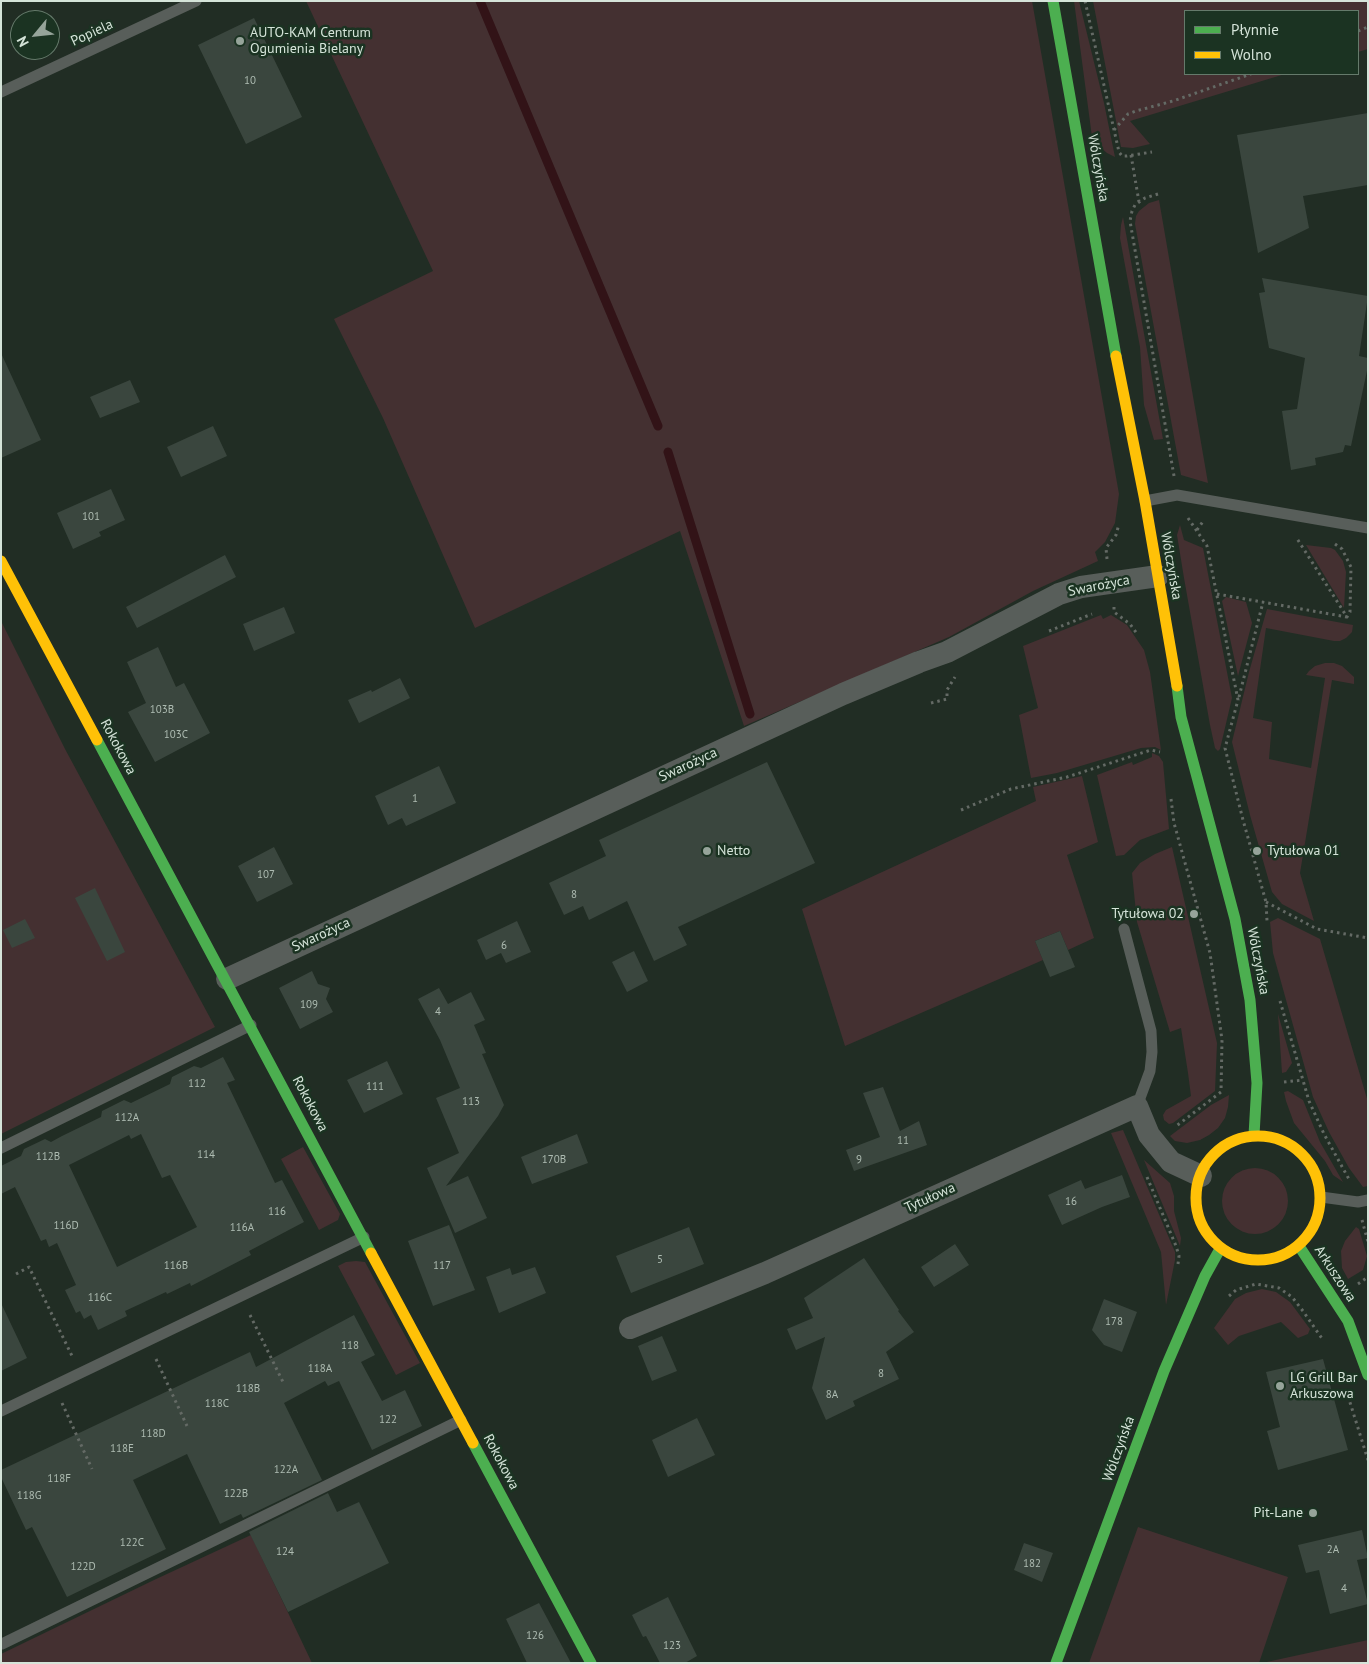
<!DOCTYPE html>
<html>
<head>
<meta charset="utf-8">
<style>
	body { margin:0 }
	#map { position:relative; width:1369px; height:1664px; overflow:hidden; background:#212d24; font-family:"PT Sans",sans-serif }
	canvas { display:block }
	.frame { position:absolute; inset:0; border:2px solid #d5e4d9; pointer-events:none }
	.legend { position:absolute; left:1184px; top:10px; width:175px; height:65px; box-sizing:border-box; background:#1b3322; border:1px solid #657a6b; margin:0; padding:6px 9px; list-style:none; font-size:15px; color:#d5e4d9 }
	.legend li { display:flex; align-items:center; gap:10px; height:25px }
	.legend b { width:25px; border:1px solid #657a6b }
	.north { position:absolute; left:10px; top:10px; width:50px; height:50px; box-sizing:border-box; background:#1b3322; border:1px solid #657a6b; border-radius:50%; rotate:242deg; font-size:14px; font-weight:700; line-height:20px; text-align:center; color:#d5e4d9 }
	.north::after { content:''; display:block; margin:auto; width:18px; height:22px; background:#96a49a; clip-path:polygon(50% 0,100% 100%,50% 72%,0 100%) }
</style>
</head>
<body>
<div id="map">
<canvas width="1369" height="1664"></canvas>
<div class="frame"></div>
<ul class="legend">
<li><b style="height:6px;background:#4caf50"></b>Płynnie</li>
<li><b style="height:6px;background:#ffc107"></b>Wolno</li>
</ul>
<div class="north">N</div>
</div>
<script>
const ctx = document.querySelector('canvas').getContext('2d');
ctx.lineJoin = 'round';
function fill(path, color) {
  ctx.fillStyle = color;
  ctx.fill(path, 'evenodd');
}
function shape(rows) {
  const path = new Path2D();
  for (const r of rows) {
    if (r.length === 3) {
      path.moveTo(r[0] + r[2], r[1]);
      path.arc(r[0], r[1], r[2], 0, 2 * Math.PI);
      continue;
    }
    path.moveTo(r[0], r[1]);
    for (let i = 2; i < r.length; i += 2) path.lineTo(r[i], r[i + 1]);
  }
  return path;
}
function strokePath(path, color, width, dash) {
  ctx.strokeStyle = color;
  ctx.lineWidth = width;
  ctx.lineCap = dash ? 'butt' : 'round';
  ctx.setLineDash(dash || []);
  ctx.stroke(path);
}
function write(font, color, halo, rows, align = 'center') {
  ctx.font = font + ' "PT Sans",sans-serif';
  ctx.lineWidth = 5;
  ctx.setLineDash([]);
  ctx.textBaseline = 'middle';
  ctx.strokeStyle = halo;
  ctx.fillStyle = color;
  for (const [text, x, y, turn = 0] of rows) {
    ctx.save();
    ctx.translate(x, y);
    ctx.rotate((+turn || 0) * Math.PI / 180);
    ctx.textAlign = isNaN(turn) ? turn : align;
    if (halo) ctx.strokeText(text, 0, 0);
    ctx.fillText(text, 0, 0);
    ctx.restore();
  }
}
fill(shape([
	[306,1,1032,1,1119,494,1115,523,1105,542,1095,552,1098,561,1033,591,949,637,744,726,680,531,475,628,383,418,334,319,433,271],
	[1074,1,1079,1,1104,103,1115,157,1107,153,1099,146,1092,137],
	[1093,1,1368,1,1368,49,1358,52,1358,11,1185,11,1185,74,1285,74,1130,121,1150,144,1133,148,1121,147],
	[1159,200,1208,483,1181,475,1135,224,1136,216,1139,211,1149,203],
	[1123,217,1163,439,1154,440,1144,405,1140,347,1120,238,1121,225],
	[1180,525,1184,540,1203,548,1232,698,1220,749,1218,751,1215,748,1210,725,1184,578,1177,535],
	[1306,545,1331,548,1335,550,1343,561,1346,572,1344,608],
	[1226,597,1246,602,1252,623,1238,676,1222,601],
	[1267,609,1353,625,1352,632,1346,638,1340,641,1334,641,1266,628,1253,718,1272,722,1269,759,1311,768,1325,678,1306,675,1309,671,1315,666,1325,663,1334,663,1342,666,1354,677,1354,684,1332,680,1300,873,1314,921,1282,904,1272,892,1250,815,1232,742,1249,672],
	[1101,615,1103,619,1111,615,1127,625,1144,650,1150,672,1161,750,1155,747,1141,748,1057,773,1031,778,1019,715,1038,708,1023,646],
	[1,621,65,749,215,1027,1,1134],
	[1152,753,1159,756,1163,762,1169,829,1140,840,1124,855,1116,856,1097,775,1132,762,1133,765,1152,757],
	[1082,776,1098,842,1067,855,1094,938,1068,950,1060,931,1035,941,1043,960,845,1046,802,909,1036,801,1033,787],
	[1172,847,1217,1043,1215,1091,1173,1123,1169,1124,1164,1120,1163,1115,1166,1110,1191,1096,1188,1073,1181,1028,1170,1032,1137,922,1132,873,1140,863,1155,854],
	[1278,918,1320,939,1368,1102,1368,1186,1363,1187,1349,1168,1329,1132,1313,1097,1273,953,1270,922],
	[1278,1014,1292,1063,1286,1072,1282,1073],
	[1288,1091,1303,1100,1320,1142,1343,1182,1333,1175,1325,1161,1294,1123,1286,1101,1284,1092],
	[1229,1095,1228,1107,1225,1118,1218,1128,1209,1135,1200,1140,1187,1143,1175,1141,1170,1136,1211,1105],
	[1123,1130,1175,1252,1175,1260,1166,1305,1161,1252,1111,1133],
	[303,1147,340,1214,338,1220,319,1230,281,1159],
	[1144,1160,1170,1183,1174,1196,1174,1211,1181,1238,1180,1246],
	[1255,1201,33],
	[1356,1227,1359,1229,1367,1256,1363,1270,1348,1279,1342,1268,1341,1251,1345,1241],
	[356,1261,365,1262,420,1363,396,1375,338,1266,346,1262],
	[1262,1289,1276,1292,1290,1302,1310,1329,1308,1334,1298,1338,1281,1322,1239,1336,1228,1345,1214,1328,1235,1299,1246,1293],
	[1138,1527,1288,1577,1259,1663,1089,1663],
	[251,1535,312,1663,1,1663,1,1654,154,1580],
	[1368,1640,1368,1663,1262,1663]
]), '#443031');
strokePath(shape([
	[480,1,658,426],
	[668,452,750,714]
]), '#321317', 9);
fill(shape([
	[254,18,302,117,246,144,198,45],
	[1368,113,1368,185,1303,196,1309,228,1258,253,1237,135],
	[1262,278,1368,296,1359,356,1368,358,1368,366,1351,446,1345,445,1343,452,1315,458,1316,465,1291,470,1282,411,1297,409,1305,358,1269,348,1259,293,1265,292],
	[1,353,41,440,1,458],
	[130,380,140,402,100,418,90,397],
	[213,426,227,456,181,477,167,447],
	[111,489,125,520,99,532,101,536,73,549,57,513],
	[225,555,236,577,137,628,126,607],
	[284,607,295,633,254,651,243,624],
	[158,647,176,687,184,683,210,733,155,762,128,712,146,703,127,662],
	[400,678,410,698,359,723,348,700,371,690,372,692],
	[767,762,815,863,678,927,687,945,654,961,627,901,589,920,583,906,564,915,549,883,606,856,599,840],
	[439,766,456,803,406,826,402,818,388,825,375,796],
	[274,847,293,884,257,902,238,866],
	[95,888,125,952,107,961,75,898],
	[25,919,35,938,12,948,3,930],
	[517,921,531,952,506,963,501,953,486,960,477,940],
	[1060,931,1075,967,1050,977,1035,941],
	[634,951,648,981,627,992,612,962],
	[312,971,318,984,330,988,326,999,333,1012,300,1029,279,988],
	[439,988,448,1004,471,992,485,1020,474,1025,486,1053,482,1054,504,1105,498,1116,446,1186,468,1176,487,1218,455,1233,427,1168,459,1153,436,1098,460,1088,440,1040,418,999],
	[223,1057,235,1080,227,1083,275,1183,282,1180,304,1222,249,1251,251,1255,191,1286,190,1283,167,1294,166,1292,125,1311,127,1316,98,1330,91,1315,84,1319,80,1311,76,1313,65,1290,76,1285,57,1243,49,1247,46,1239,41,1241,15,1187,1,1194,1,1166,21,1156,24,1149,45,1139,51,1142,62,1136,101,1117,102,1111,124,1100,131,1103,170,1084,172,1077,194,1066,201,1068],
	[141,1134,162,1178,170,1175,197,1227,117,1267,69,1165,129,1135,131,1139],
	[387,1061,403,1094,364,1113,347,1080],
	[883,1087,900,1131,919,1121,927,1145,854,1171,846,1150,880,1137,863,1093],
	[577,1134,588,1163,532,1184,521,1157],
	[1122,1175,1130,1197,1102,1207,1062,1225,1048,1195,1081,1180,1085,1189],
	[449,1225,475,1290,433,1306,408,1241],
	[689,1227,704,1264,631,1293,616,1256],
	[955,1244,969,1265,934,1287,921,1267],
	[864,1258,899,1310,898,1311,914,1332,886,1352,899,1379,853,1401,855,1406,826,1420,812,1388,825,1337,796,1350,787,1329,813,1318,804,1298],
	[535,1267,546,1293,499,1313,486,1277,510,1268,512,1275],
	[1104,1299,1137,1312,1122,1352,1104,1345,1092,1330],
	[1,1303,27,1358,1,1371],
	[354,1315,375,1355,361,1362,382,1401,405,1390,422,1426,372,1450,339,1381,328,1386,325,1381,284,1403,322,1480,243,1518,241,1514,220,1524,187,1454,133,1480,166,1549,67,1597,32,1527,26,1530,1,1477,1,1470,250,1352,256,1367],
	[662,1336,677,1371,652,1381,638,1346],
	[1323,1359,1348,1450,1278,1470,1267,1431,1280,1427,1266,1372],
	[697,1418,715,1455,668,1477,652,1440],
	[328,1493,337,1512,359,1502,389,1563,288,1612,249,1532],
	[1362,1530,1368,1558,1357,1560,1368,1604,1330,1614,1319,1570,1306,1573,1298,1545],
	[1024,1543,1053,1553,1042,1582,1014,1570],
	[668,1597,697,1656,685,1663,660,1663,646,1636,643,1637,632,1615],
	[539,1603,571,1663,527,1663,506,1619]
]), '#3a463e');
strokePath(shape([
	[1085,1,1119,152,1122,156,1127,156,1152,152],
	[1358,31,1368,27],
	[1114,130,1128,114,1136,111,1173,101,1251,74],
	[1131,155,1139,202],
	[1158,194,1145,198,1135,205,1132,211,1130,221,1174,476],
	[1188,518,1207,546,1238,700,1225,748,1243,820,1266,902,1267,921],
	[1197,530,1204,520],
	[1335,544,1342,549,1351,567,1350,612,1347,617],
	[1107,559,1106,548,1116,535,1119,524],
	[1217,594,1347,617,1296,537],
	[1114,607,1114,612,1130,624,1138,635],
	[1049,631,1092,614],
	[1239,697,1263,602],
	[931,703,947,699,947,690,955,677],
	[1171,799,1174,823,1210,953,1222,1040,1221,1092,1175,1127],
	[961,810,1011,789,1067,777,1151,750,1160,752],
	[1266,902,1317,929,1368,938],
	[1280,1001,1309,1101,1324,1134,1350,1181],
	[1284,1082,1303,1080],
	[1147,1177,1176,1246,1179,1256,1178,1264],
	[1362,1220,1368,1242],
	[16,1274,29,1267,72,1356],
	[1358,1284,1368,1277],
	[1229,1296,1236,1290,1256,1284,1279,1288,1292,1297,1303,1311,1323,1340],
	[250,1315,283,1382],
	[156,1359,187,1426],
	[1348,1396,1368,1460],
	[62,1403,92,1469]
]), '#646a65', 3, [2.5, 4]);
strokePath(shape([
	[1,92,196,1],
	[1145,501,1177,495,1368,528],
	[1124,929,1151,1031,1152,1052,1150,1071,1137,1106],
	[1,1148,251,1025],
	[1321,1197,1358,1202,1368,1200],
	[1,1411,364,1237],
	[2,1644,461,1420]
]), '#585e5a', 11);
strokePath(shape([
	[227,979,843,694,919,662,947,652,1059,594,1081,587,1158,576],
	[630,1328,765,1273,1137,1106,1149,1135,1171,1162,1201,1176]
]), '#585e5a', 22);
strokePath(shape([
	[1053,1,1116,356],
	[1177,686,1181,717,1235,919,1250,1000,1257,1083,1254,1135],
	[97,740,371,1253],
	[1299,1246,1348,1321,1368,1375],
	[473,1443,591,1663],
	[1056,1663,1164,1371,1205,1276,1220,1249]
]), '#4caf50', 11);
strokePath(shape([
	[1116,356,1145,501,1177,686],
	[1,561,97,740],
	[1258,1198,62],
	[371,1253,473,1443]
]), '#ffc107', 11);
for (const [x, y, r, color] of [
	[240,41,5,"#96a49a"],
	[707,851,5,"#96a49a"],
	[1257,851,5,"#96a49a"],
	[1194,914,5,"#96a49a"],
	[1280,1386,5,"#96a49a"],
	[1313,1513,5,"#96a49a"]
]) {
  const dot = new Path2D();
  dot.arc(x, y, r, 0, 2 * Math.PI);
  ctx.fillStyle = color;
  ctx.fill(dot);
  strokePath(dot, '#1b3322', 2);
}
write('11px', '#aebcb2', null, [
	["10",250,81],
	["101",91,517],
	["103B",162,710],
	["103C",176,735],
	["1",415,799],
	["107",266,875],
	["8",574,895],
	["6",504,946],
	["109",309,1005],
	["4",438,1012],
	["112",197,1084],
	["111",375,1087],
	["113",471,1102],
	["112A",127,1118],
	["11",903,1141],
	["114",206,1155],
	["112B",48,1157],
	["170B",554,1160],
	["9",859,1160],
	["16",1071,1202],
	["116",277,1212],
	["116D",66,1226],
	["116A",242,1228],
	["5",660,1260],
	["116B",176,1266],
	["117",442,1266],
	["116C",100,1298],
	["178",1114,1322],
	["118",350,1346],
	["118A",320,1369],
	["8",881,1374],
	["118B",248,1389],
	["8A",832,1395],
	["118C",217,1404],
	["122",388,1420],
	["118D",153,1434],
	["118E",122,1449],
	["122A",286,1470],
	["118F",59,1479],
	["122B",236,1494],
	["118G",29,1496],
	["122C",132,1543],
	["2A",1333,1550],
	["124",285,1552],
	["182",1032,1564],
	["122D",83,1567],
	["4",1344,1589],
	["126",535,1636],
	["123",672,1646]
]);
write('14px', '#d5e4d9', '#1b3322', [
	["Popiela",92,33,-25],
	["Wólczyńska",1098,168,80],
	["Wólczyńska",1171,566,80],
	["Swarożyca",1099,586,-11],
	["Rokokowa",118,747,62],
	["Swarożyca",688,765,-25],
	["Swarożyca",321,935,-25],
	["Wólczyńska",1258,961,79],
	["Rokokowa",310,1104,62],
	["Tytułowa",930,1198,-24],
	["Arkuszowa",1335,1274,57],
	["Wólczyńska",1119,1449,-70],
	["Rokokowa",501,1462,62]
]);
write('14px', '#d5e4d9', '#1b3322', [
	["AUTO-KAM Centrum",250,33],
	["Ogumienia Bielany",250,49],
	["Netto",717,851],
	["Tytułowa 01",1267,851],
	["Tytułowa 02",1184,914,"right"],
	["LG Grill Bar",1290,1378],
	["Arkuszowa",1290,1394],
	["Pit-Lane",1303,1513,"right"]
], 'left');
</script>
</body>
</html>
